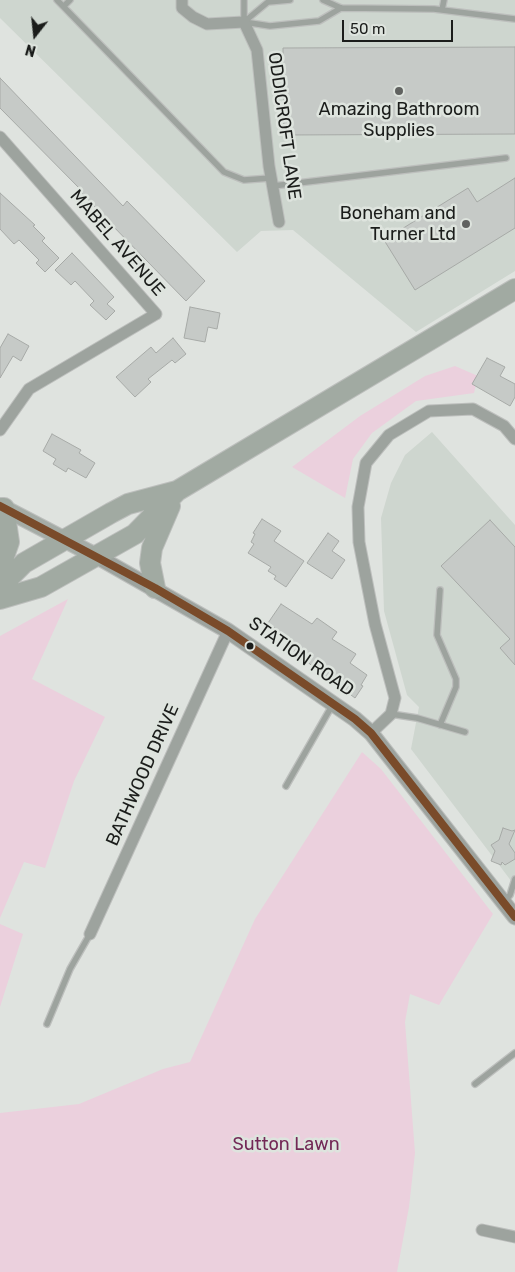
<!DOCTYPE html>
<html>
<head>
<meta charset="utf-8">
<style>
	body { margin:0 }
	#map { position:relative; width:515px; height:1272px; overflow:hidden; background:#dfe3df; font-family:Rubik,sans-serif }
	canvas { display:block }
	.north { position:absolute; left:10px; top:10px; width:50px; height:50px; -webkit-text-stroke:4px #dee4de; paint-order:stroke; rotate:196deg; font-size:14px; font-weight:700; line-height:20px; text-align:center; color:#1b1d1b }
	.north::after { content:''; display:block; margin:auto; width:18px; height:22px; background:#1b1d1b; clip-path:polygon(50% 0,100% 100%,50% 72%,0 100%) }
	.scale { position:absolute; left:342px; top:20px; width:111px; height:22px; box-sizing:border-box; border:2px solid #1b1d1b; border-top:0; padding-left:6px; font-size:15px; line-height:18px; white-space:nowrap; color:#1b1d1b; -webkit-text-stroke:4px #dee4de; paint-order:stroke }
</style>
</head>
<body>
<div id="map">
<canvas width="515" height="1272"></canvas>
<div class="north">N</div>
<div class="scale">50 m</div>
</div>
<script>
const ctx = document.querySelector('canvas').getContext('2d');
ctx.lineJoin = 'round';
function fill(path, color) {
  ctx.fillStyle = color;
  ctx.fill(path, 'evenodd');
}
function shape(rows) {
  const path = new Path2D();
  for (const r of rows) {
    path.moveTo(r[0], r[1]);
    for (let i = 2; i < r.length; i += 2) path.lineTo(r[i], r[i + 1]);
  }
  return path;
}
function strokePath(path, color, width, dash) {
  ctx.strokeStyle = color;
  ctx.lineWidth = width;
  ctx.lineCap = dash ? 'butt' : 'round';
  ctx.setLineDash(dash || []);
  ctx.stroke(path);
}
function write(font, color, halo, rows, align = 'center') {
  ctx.font = font + ' Rubik,sans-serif';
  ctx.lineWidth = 5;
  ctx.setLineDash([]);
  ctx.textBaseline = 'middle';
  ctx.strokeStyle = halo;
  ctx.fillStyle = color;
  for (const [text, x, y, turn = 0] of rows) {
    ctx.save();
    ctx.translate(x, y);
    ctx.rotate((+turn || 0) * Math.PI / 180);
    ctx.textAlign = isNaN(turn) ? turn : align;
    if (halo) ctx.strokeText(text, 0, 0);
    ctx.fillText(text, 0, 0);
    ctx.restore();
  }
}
fill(shape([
	[0,0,515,0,515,271,416,332,293,230,261,231,237,252,0,18],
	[432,432,515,525,515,886,411,749,419,707,407,695,384,611,381,518,391,483,405,455]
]), '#ced6cf');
fill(shape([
	[455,366,478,376,474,393,416,401,372,433,353,459,345,498,292,467,360,416,425,376],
	[68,599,32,679,105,717,74,781,45,868,24,862,0,918,0,636],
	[362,752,381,769,493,914,439,1005,410,994,405,1022,415,1153,409,1207,397,1272,0,1272,0,1113,79,1104,163,1069,190,1062,255,919],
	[0,924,23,934,0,1007]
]), '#ebd0dd');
const building = shape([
	[515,47,515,134,284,135,283,48,515,47],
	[0,78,123,206,127,201,205,281,186,301,108,221,80,191,81,190,0,108,0,78],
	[515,178,515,228,415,290,384,240,468,188,477,202,515,178],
	[0,193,35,225,33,226,45,238,42,241,59,258,45,272,36,263,39,260,19,240,14,244,0,229,0,193],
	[72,253,114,297,107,304,115,311,106,320,90,305,94,301,75,281,71,285,55,270,72,253],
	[190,307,220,313,217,329,208,327,205,342,184,338,190,307],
	[8,334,29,346,21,361,13,356,0,378,0,348,8,334],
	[173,338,186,354,175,363,172,360,148,379,151,382,135,397,116,377,151,347,156,353,173,338],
	[487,358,505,367,500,376,515,384,515,397,510,406,472,384,487,358],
	[52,434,81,450,79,453,95,463,86,478,68,468,66,472,53,464,56,459,43,451,52,434],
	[262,519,281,531,274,541,304,561,286,587,274,579,276,576,268,571,271,567,248,553,254,544,251,542,255,534,253,533,262,519],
	[490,520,515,547,515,665,500,648,510,639,441,566,490,520],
	[328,533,339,541,332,551,345,560,332,579,307,563,328,533],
	[281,604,312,624,317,618,337,632,332,639,356,654,350,663,367,675,361,685,363,686,355,698,294,652,297,646,277,632,278,630,268,623,281,604],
	[503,828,512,831,515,830,509,844,515,853,515,859,505,865,502,862,501,865,491,861,495,851,491,845,499,840,503,828]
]);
fill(building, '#c6cac7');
strokePath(building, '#a7aaa7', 1);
const service = shape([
	[57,0,224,172,244,180,271,178],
	[323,0,341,8,434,9,515,19],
	[64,6,70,0],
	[442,10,444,0],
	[244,22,270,26,319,21,341,8],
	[244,22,268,2,290,0],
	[244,22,244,0],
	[273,186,506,158],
	[440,590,437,635,456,679,456,687,440,725],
	[391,714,417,718,465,732],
	[286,786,333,704],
	[505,901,510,895,515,879],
	[47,1024,70,969,90,934],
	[475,1084,515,1053]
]);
const minor = shape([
	[182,0,182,8,193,17,207,24,244,22,257,50,269,166,279,222],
	[0,137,156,314,29,389,0,430],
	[371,733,391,714,395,698,375,624,359,542,358,507,366,463,389,435,429,411,473,409,504,426,515,439],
	[90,934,228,631],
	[482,1230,515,1237]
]);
const tertiary = shape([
	[96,556,228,631,355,719,371,733,515,917]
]);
const secondary = shape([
	[0,506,96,556]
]);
const trunk = shape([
	[0,568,9,542,4,508],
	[0,587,24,563,111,513,128,504,177,491],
	[155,588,150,563,152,548,170,506],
	[0,599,41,587,135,534,177,491,515,289]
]);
strokePath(service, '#bdbfbd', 8);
strokePath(minor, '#bdbfbd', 13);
strokePath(tertiary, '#bdbfbd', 17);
strokePath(secondary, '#bdbfbd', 18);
strokePath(trunk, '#bdbfbd', 22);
strokePath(service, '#9da39e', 5.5);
strokePath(minor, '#9da39e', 11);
strokePath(tertiary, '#9da39e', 15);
strokePath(secondary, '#a5aca6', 16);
strokePath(trunk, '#a1aaa2', 20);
strokePath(shape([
	[0,506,155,588,228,631,355,719,371,733,515,917]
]), '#7a4b2a', 8);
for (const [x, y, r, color] of [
	[399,91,5,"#606260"],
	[466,224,5,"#606260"],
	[250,646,4.5,"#1b1d1b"]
]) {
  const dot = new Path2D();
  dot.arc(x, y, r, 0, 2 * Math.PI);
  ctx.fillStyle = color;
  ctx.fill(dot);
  strokePath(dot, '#dee4de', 2);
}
write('18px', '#1b1d1b', '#dee4de', [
	["Amazing Bathroom",399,110],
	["Supplies",399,131],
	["Boneham and",456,214,"right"],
	["Turner Ltd",456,235,"right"]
]);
write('18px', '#1b1d1b', '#dee4de', [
	["ODDICROFT LANE",284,126,82],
	["MABEL AVENUE",117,243,49],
	["STATION ROAD",301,657,35],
	["BATHWOOD DRIVE",143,775,-66]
]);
write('18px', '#732856', '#dee4de', [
	["Sutton Lawn",286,1145]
]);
</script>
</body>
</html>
